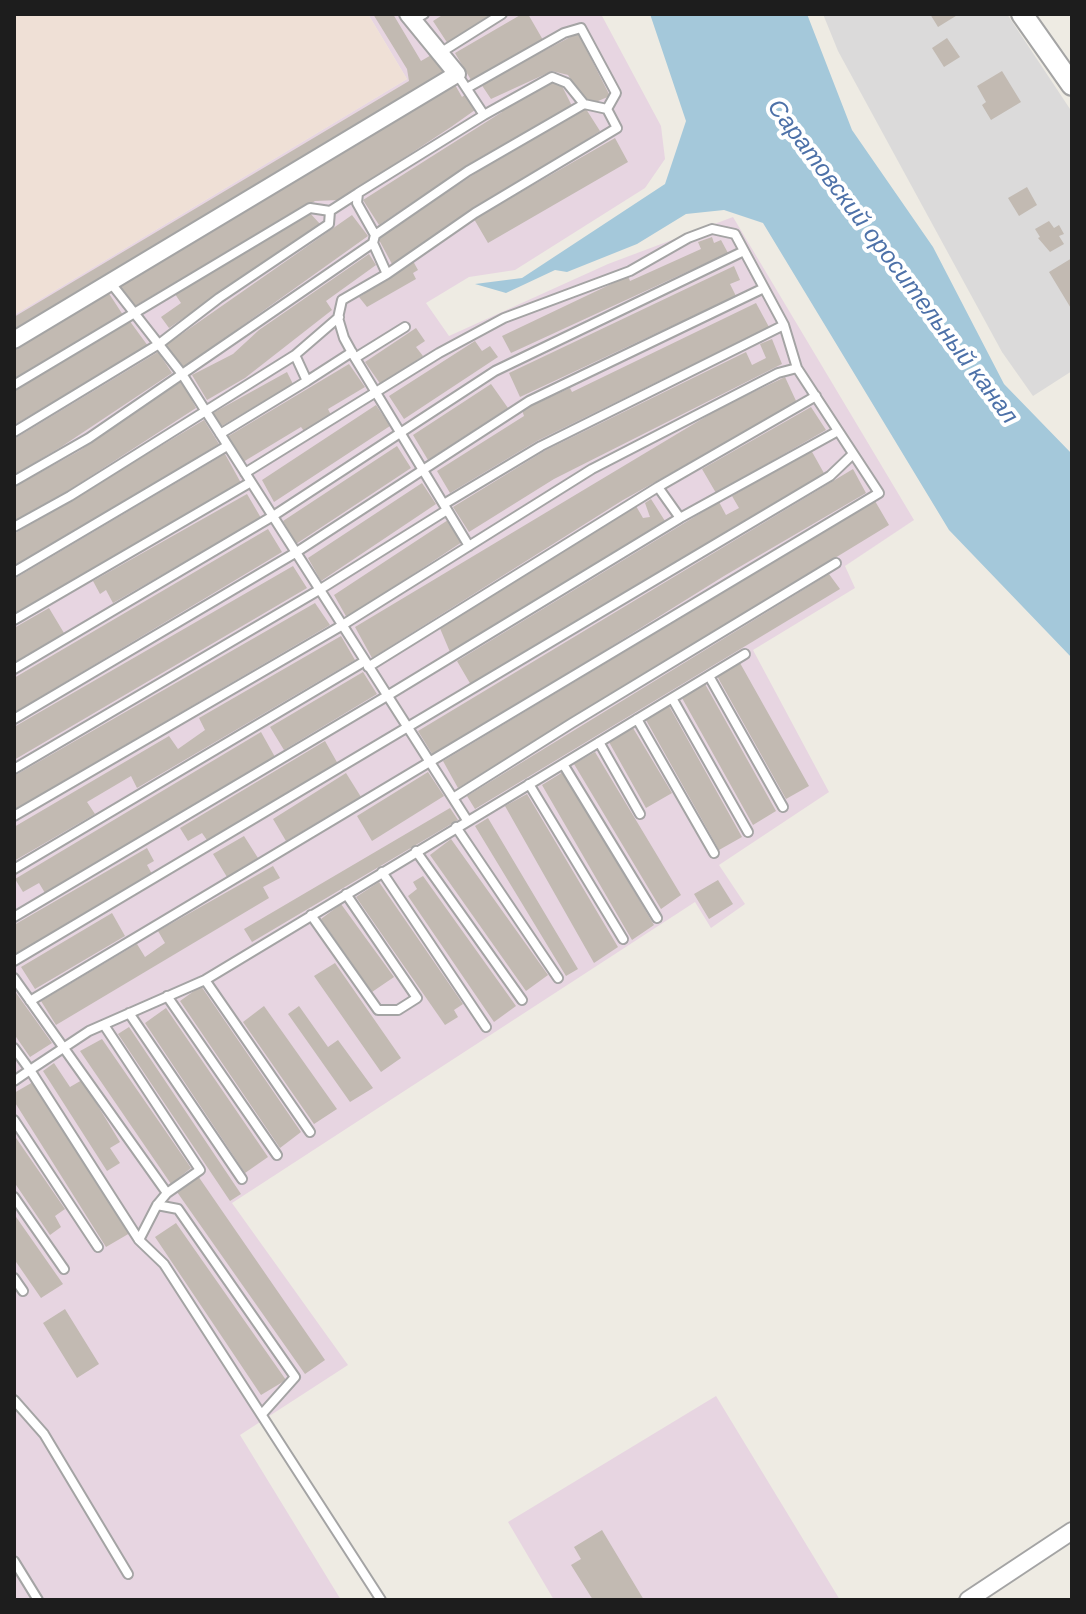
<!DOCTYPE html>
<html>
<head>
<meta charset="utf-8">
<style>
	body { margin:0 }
	#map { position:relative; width:1086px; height:1614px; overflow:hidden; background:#eeebe3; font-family:Helvetica,sans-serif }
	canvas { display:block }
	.frame { position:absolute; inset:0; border:16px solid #1d1d1d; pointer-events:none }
</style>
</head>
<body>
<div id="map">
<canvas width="1086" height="1614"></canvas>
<div class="frame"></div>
</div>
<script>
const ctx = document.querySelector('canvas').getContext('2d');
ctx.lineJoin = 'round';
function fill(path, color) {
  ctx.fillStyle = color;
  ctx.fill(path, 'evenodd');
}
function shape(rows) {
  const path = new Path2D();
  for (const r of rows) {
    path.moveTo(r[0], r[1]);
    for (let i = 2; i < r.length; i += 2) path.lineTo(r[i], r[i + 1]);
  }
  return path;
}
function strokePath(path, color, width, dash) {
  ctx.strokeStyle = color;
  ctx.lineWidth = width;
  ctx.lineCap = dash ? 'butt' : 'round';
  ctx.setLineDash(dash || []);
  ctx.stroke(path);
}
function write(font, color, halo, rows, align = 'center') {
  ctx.font = font + ' Helvetica,sans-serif';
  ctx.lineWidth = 8;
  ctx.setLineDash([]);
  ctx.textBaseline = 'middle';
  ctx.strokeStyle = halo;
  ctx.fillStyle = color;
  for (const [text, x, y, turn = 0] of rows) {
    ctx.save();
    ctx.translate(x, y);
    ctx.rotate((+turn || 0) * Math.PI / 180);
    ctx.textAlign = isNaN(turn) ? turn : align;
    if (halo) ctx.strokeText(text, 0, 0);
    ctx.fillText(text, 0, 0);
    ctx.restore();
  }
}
fill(shape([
	[823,14,1007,14,1072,112,1072,371,1033,396,1002,352,838,51]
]), '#dbdada');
fill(shape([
	[368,14,601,14,661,126,665,159,645,188,515,270,469,277,426,303,449,336,608,264,733,217,914,520,845,566,855,588,753,650,829,792,719,865,745,904,711,928,695,902,232,1203,348,1365,240,1435,341,1600,14,1600,14,315,407,79],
	[716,1396,840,1600,554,1600,508,1522]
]), '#e7d5e1');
fill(shape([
	[14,14,368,14,407,79,14,315]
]), '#efe0d6');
fill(shape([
	[650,14,807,14,852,130,933,247,1004,384,1072,454,1072,658,949,530,763,223,724,210,686,214,637,244,567,272,555,270,506,293,475,284,522,278,665,184,686,121]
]), '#a4c8da');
fill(shape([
	[373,14,393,14,421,61,433,54,446,75,14,333,14,317,409,81,407,69],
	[444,14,495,14,448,44,433,21],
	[522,14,528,14,543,40,471,80,455,53],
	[930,14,959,14,938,27],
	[578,33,610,96,591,104,583,99,568,75,552,71,491,99,481,84],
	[947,38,960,57,944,67,932,48],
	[1002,71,1021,102,991,120,982,105,986,102,977,86],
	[560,82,572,106,474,161,379,225,363,200,502,112,502,108,546,84],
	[454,83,462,97,466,94,475,110,451,127,340,200,315,201,133,307,119,285],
	[586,109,600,131,392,264,378,238,482,169],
	[615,138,628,162,488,243,474,219],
	[1027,187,1037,205,1019,216,1008,198],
	[309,212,320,224,169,328,161,317,181,303,175,294],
	[352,215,368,236,183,368,166,345],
	[1049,221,1054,228,1059,225,1064,234,1059,236,1064,244,1050,252,1038,238,1040,237,1035,229],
	[712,237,714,243,721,240,728,253,511,353,502,336,628,276,630,281,701,249,698,242],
	[369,254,376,265,326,301,332,310,245,378,207,400,192,375,233,354,259,330],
	[1072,258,1072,310,1049,272],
	[413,261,418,270,413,273,416,279,367,307,359,297,364,294,362,291],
	[734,266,740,280,730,284,736,296,520,397,509,373],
	[108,292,123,315,14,380,14,348],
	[756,303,769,327,537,441,450,493,437,471,524,416,522,410,570,388,572,392],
	[129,320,148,346,14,425,14,390],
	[416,328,425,341,416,347,423,356,381,385,365,362],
	[772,339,782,364,554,479,469,532,453,507,546,450,746,352,752,365,766,358,760,344],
	[475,341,482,351,490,346,498,357,404,419,389,396],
	[158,352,172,373,61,447,14,475,14,439],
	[349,364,365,387,328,409,331,415,304,431,301,427,243,462,227,437],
	[287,372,293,384,220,427,213,413],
	[785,377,797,403,623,500,372,658,355,627,722,407],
	[182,381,196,408,54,500,14,522,14,487,79,451],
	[491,384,508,408,428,460,413,435],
	[376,405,390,426,274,502,262,480],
	[811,407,826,430,716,493,702,469],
	[204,420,219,444,14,569,14,534],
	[397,446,411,468,296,544,283,521],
	[811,450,825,475,732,528,495,673,471,685,457,661,719,502,726,515,739,508,732,496],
	[225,454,241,483,14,614,14,579],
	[853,469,866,493,724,576,434,757,418,731],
	[422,483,436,504,321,581,308,558],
	[247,494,261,518,113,603,106,590,100,594,93,581],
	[651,499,665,521,450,652,439,626,636,506,643,518,650,517,645,503],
	[875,501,889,525,458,788,443,761],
	[448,520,462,542,347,618,334,595],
	[268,529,282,552,14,713,14,678],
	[293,566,307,588,14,760,14,727],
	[829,574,840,589,475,809,467,796],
	[315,603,330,625,16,809,14,776],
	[49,608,64,633,14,663,14,628],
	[341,636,355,660,137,788,131,776,87,802,95,814,14,861,14,827,169,736,178,749,205,730,199,718],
	[740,663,809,786,786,799,717,676],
	[363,672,377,694,284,750,270,727],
	[705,684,776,811,753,825,682,698],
	[669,706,742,837,719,850,646,720],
	[633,728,672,793,646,808,609,742],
	[261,732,275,757,45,893,39,883,23,892,15,879],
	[325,741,338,764,209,843,202,833,188,841,180,828],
	[595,752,681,895,661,909,574,764],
	[428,772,444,796,372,841,357,816],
	[563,772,654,925,632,940,542,785],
	[346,773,361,797,286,841,273,819],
	[527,794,618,947,594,963,505,806],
	[450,808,458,820,252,942,244,929],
	[488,818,578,969,566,976,475,826],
	[244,836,258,858,227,877,213,854],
	[451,839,548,975,526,991,430,855],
	[147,848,154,861,147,865,152,874,14,956,14,925],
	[273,866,280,878,263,887,269,898,56,1025,41,1001,137,944,145,957,165,943,158,931],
	[423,876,516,1006,494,1022,408,896,417,889,413,882],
	[718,880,733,904,709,919,694,894],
	[379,882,463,1004,454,1010,458,1017,445,1025,356,897],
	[341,904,394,977,372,992,321,919],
	[112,913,125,936,35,989,21,967],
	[335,963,401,1058,381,1072,314,976],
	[201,986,301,1132,280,1148,180,1001],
	[14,990,52,1043,30,1057,14,1034],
	[264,1006,337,1109,314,1124,243,1022],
	[299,1006,328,1047,338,1040,373,1088,350,1102,288,1014],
	[166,1008,268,1157,245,1173,145,1023],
	[129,1027,241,1194,230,1201,118,1034],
	[102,1039,191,1168,171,1184,80,1051],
	[54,1063,70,1087,82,1080,120,1142,110,1148,120,1163,107,1171,43,1071],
	[33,1082,130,1233,106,1247,14,1101,14,1093],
	[14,1135,65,1209,55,1216,61,1227,50,1235,14,1182],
	[198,1176,325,1360,305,1374,177,1192],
	[14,1214,63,1284,41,1298,14,1259],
	[176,1223,286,1380,261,1395,155,1237],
	[65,1309,99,1364,77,1378,43,1323],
	[602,1530,644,1600,593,1600,571,1565,581,1559,574,1547]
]), '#c2bab2');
const service = shape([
	[413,20,424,14],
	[440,53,502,14],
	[457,74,484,115,358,193,357,203,375,235,373,243,387,274,342,300,338,318,344,338,355,358,469,546],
	[467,88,564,33,581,28,616,93,607,109,584,104],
	[375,235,468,171,584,104,567,83,552,77,484,115],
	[387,274,475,213,617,128,607,109],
	[110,282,182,374,467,820],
	[339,317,295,355,307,381,352,352],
	[355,358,405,327],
	[14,385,310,208,330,211,358,193],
	[14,432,159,344,219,298,329,224,330,211],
	[220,434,307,381],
	[14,481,89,438,373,243],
	[658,487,680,518],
	[444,504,541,446,784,325],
	[14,527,70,496,295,355],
	[14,572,227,446],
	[14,620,251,482],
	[368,667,658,487,816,396],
	[14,669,273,516,495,371,744,251],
	[709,676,783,807],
	[672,698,748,832],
	[14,719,295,553,529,401,764,288],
	[637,719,714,853],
	[599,742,640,814],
	[563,764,745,654],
	[14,769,319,590,447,510],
	[529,784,623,939],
	[453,798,572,723,836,563],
	[14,816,341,626,592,469,778,373,797,368],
	[456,827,558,978],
	[416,851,522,1000],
	[14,869,365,661],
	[382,872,486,1027],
	[311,915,378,1010,398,1010,417,998,346,894],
	[14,917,387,696,680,518,838,431],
	[14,961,830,476,853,454],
	[14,978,167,1193,157,1205,139,1240],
	[205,980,310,1132],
	[167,996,277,1155],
	[30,1001,879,493,797,368,784,325,735,234,712,229,688,238,630,271,504,318,439,353,245,473],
	[129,1013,242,1179],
	[104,1025,200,1170,167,1193],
	[14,1048,30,1070,14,1081],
	[14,1120,98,1247],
	[14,1197,64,1269],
	[157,1205,178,1209,295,1377,262,1414],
	[14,1278,23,1291],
	[14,1400,44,1434,128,1574],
	[14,1561,38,1600],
	[381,1600,164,1264,139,1240,30,1070,89,1031,205,980,563,764,657,918]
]);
const minor = shape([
	[14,340,457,74,408,14],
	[968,1600,1072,1531]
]);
const tertiary = shape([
	[1022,14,1072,85]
]);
strokePath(service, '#a4a4a4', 12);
strokePath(minor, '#a4a4a4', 20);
strokePath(tertiary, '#a4a4a4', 24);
strokePath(service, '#fff', 8);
strokePath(minor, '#fff', 16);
strokePath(tertiary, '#fff', 20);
write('italic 24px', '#4d71a8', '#fff', [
	["Саратовский оросительный канал",892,262,53]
]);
</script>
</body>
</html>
